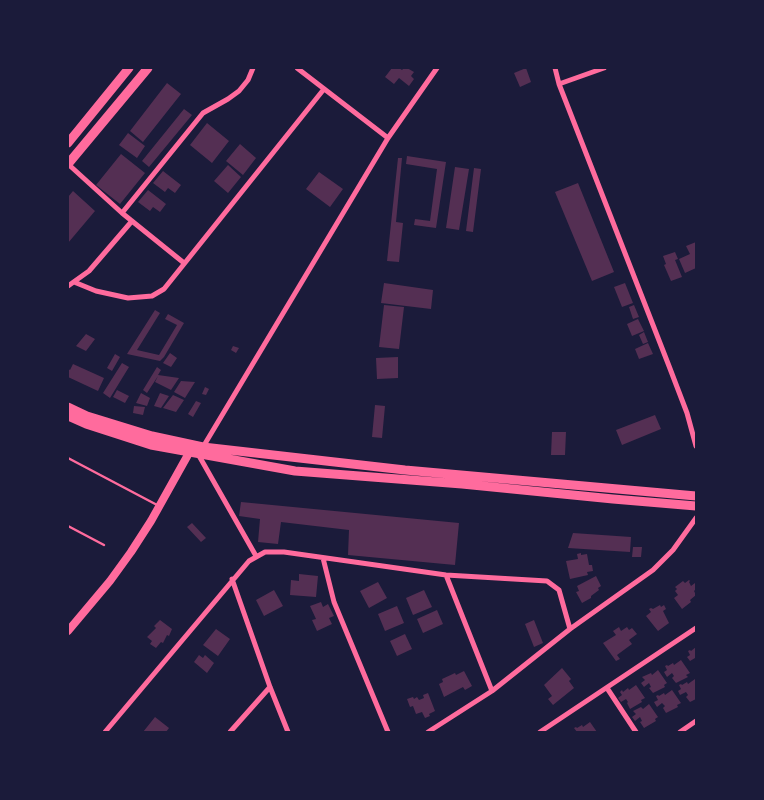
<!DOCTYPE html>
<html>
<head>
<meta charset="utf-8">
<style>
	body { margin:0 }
	#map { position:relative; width:764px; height:800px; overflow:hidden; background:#1b1b3a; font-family:Signika,sans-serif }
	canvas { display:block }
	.frame { position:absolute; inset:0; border:69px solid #1b1b3a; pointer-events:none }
</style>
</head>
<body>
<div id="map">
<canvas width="764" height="800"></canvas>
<div class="frame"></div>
</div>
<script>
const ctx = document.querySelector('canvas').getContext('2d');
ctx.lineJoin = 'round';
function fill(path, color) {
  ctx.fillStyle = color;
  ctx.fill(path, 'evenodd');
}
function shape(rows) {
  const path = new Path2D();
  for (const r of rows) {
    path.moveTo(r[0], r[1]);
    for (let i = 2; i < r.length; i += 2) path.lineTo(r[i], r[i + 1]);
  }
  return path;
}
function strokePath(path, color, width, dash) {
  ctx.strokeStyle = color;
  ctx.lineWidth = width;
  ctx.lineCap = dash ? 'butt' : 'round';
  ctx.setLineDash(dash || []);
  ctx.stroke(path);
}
fill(shape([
	[392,68,399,68,402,70,404,68,407,68,414,72,411,76,414,79,409,86,399,78,394,84,385,77],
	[526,68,531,82,520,87,514,73],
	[167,83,181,94,143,142,130,131],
	[184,109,192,115,149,167,142,161],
	[207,123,229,141,212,163,190,145],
	[128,133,145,146,137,158,119,145],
	[240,144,256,158,243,175,226,161],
	[121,154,145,173,120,204,96,185],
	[407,156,446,162,436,228,414,225,415,219,430,221,437,169,406,164],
	[398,158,402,158,396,222,403,223,399,262,387,261],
	[228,165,241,177,228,193,214,181],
	[455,167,469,169,459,230,446,228],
	[474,168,481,169,473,232,466,231],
	[163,171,181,185,175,193,168,188,165,192,153,183],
	[319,172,343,189,330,207,306,189],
	[578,183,614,272,592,281,555,192],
	[148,190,166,204,160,212,153,207,150,211,138,202],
	[73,191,95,211,68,243,68,197],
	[696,242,696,268,685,273,679,259,690,254,686,246],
	[675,252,678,259,675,260,682,277,671,281,664,265,666,264,663,256],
	[384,283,433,290,431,309,381,303],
	[625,283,633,303,622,307,614,287],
	[384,305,404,307,399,349,379,347],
	[634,305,639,317,633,319,629,307],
	[155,310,160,313,137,350,159,355,177,325,165,319,168,314,184,323,164,357,160,361,127,354],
	[638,319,644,331,632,336,627,324],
	[644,332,648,342,643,344,639,335],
	[86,334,95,339,86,351,76,346],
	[648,343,653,354,639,359,635,349],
	[233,346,239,348,236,353,231,350],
	[170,353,177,358,171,367,163,363],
	[115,354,120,357,112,371,107,368],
	[398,357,398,378,377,379,376,358],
	[122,363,129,367,110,398,103,393],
	[73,364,104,378,98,391,68,377,68,369,70,370],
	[157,367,161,370,158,375,179,378,171,390,155,382,158,376,147,393,143,390],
	[181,381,195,382,185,398,174,392],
	[205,387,209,389,206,395,202,394],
	[117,390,129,396,125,403,113,397],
	[141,393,150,398,147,406,136,403],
	[160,393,169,396,161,408,154,406],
	[173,395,184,400,176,412,163,408],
	[196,401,201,403,193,417,188,414],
	[375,405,385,406,382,438,372,437],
	[134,406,145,407,143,415,133,413],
	[655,415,661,429,622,445,616,430],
	[552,432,566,432,565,455,551,455],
	[241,502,459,523,455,565,348,555,349,530,281,522,278,544,258,542,260,519,239,516],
	[192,523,206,538,201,542,187,527],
	[573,533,631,537,630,552,568,548],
	[633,547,642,547,641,557,632,557],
	[581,553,581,555,587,554,589,565,592,565,593,571,587,572,588,575,570,579,566,561,578,559,577,554],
	[299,574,318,576,316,597,290,595,291,580,299,581],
	[596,576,601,586,598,588,599,590,591,596,591,598,582,603,576,592,579,591,577,586],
	[689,580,690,581,689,582,691,586,695,583,696,585,696,589,694,591,696,595,690,600,691,602,682,609,674,598,678,595,675,591,677,589,675,587,683,581,685,583],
	[378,582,387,598,369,608,360,591],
	[274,590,283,606,264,616,256,600],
	[424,590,432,607,413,615,406,598],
	[321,602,323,607,328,604,334,616,329,618,332,624,317,631,312,620,316,619,310,606],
	[660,605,661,607,664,605,666,609,663,611,669,623,658,631,646,616,651,612,649,609,651,608,653,609],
	[397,606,404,623,385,631,378,614],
	[437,610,443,624,423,633,417,619],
	[160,620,172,629,169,636,167,635,163,643,161,642,156,648,150,644,152,641,147,637,156,628,154,626],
	[534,620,543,643,534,647,525,624],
	[619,627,621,631,627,627,629,630,632,628,637,634,629,640,632,644,617,655,620,659,616,661,603,643,616,635,613,631],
	[216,629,230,639,218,656,203,645],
	[405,634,412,649,397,656,390,641],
	[696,647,696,661,695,658,690,661,687,657,690,655,688,651,690,650,691,651],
	[199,655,203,658,205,655,214,663,207,673,194,662],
	[681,660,690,673,686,675,688,677,676,683,672,678,674,676,672,673,667,677,664,672,667,670,665,666,667,665,668,666,673,663,674,665],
	[562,668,571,679,569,681,574,688,553,705,548,699,552,696,544,685],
	[658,670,667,683,664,685,665,687,653,693,649,688,651,687,649,683,644,687,641,683,645,680,642,677,651,673,652,675],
	[464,671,472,686,465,690,463,687,444,697,439,684,443,682,442,679,455,673,456,675],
	[695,679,696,681,696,699,690,702,686,697,688,695,686,692,680,695,678,691,681,689,679,685,681,684,682,685,687,682,688,684],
	[636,685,645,698,641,700,642,702,630,709,627,703,628,702,626,699,621,702,618,698,622,695,620,692,622,690,623,692,628,688,629,690],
	[672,690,681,703,677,705,678,707,666,713,663,708,665,706,662,703,657,707,654,702,658,700,656,696,658,695,659,696,664,693,665,695],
	[428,693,435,711,429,714,430,716,425,718,422,712,416,714,413,706,410,707,407,699,413,697,414,699,417,697,419,700,424,698,423,695],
	[649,704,658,717,655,719,656,721,644,728,640,722,642,721,640,717,635,721,632,717,636,714,633,711,641,707,643,709],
	[155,717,169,728,166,732,143,732],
	[590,722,597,732,577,732,574,728,576,727,577,728,582,725,583,727]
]), '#542f53');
strokePath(shape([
	[68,458,159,506],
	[68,526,104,545]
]), '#ff6b9d', 2.5);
strokePath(shape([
	[297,68,388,138],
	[555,68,559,84,669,366,687,413,696,446],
	[559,84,604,68],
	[68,164,122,213,184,263],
	[122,213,203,113,228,99,239,91,248,80,253,68],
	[74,282,96,291,128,298,152,296,164,289,324,89],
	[68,286,89,271,132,221],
	[203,447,388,138,437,68],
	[198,454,256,556],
	[323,558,334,602,388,732],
	[446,575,492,691],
	[232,579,270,687,288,732],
	[607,688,636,732],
	[105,732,249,561,265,552,284,552,446,575,547,581,559,590,570,629],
	[230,732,270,687],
	[428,732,492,691,570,629,653,570,673,550,696,518],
	[540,732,696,628],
	[680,732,696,721]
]), '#ff6b9d', 5);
strokePath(shape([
	[68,631,110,581,131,552,151,521,189,453]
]), '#ff6b9d', 8);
strokePath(shape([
	[68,143,129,68],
	[68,164,148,68]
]), '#ff6b9d', 9);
strokePath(shape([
	[68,407,87,416,152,436,203,447,405,470,696,496],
	[68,416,86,424,151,445,295,471,462,484,613,499,696,506]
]), '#ff6b9d', 9);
</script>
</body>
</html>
